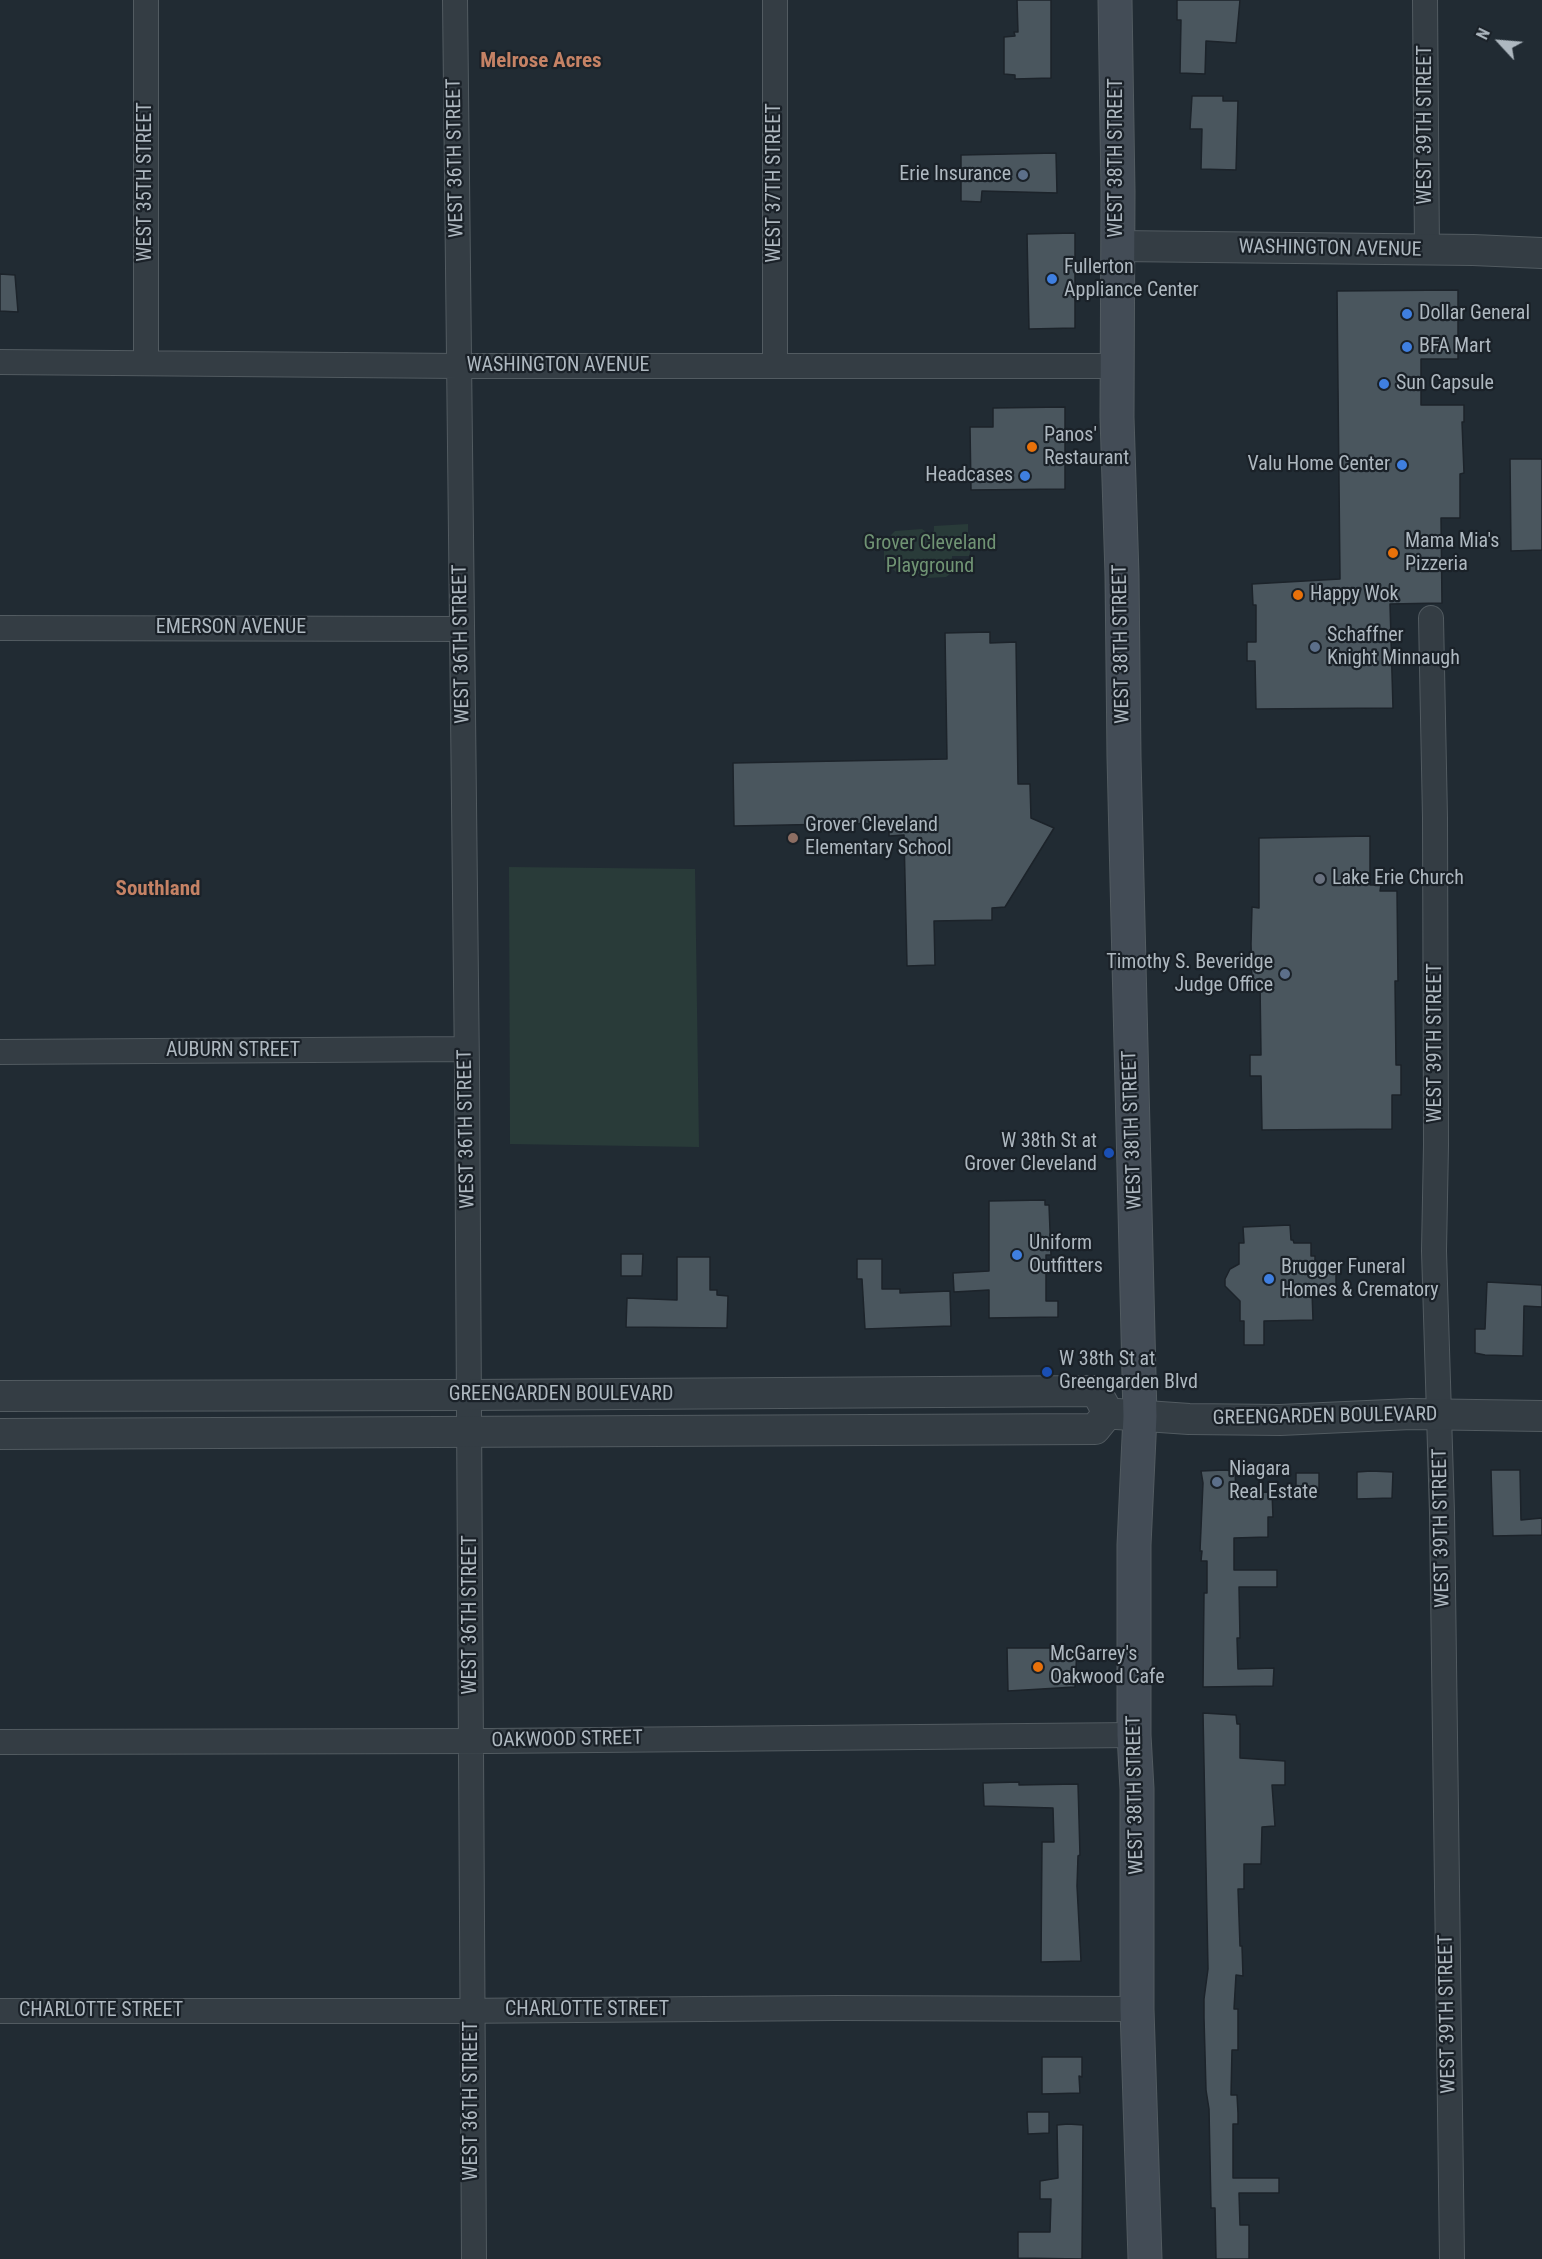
<!DOCTYPE html>
<html>
<head>
<meta charset="utf-8">
<style>
	body { margin:0 }
	#map { position:relative; width:1542px; height:2259px; overflow:hidden; background:#212b33; font-family:"Roboto Condensed",sans-serif }
	canvas { display:block }
	.north { position:absolute; left:1470px; top:12px; width:60px; height:60px; -webkit-text-stroke:4px #1a2128; paint-order:stroke; rotate:296deg; font-size:16px; font-weight:700; line-height:24px; text-align:center; color:#aeb8c0 }
	.north::after { content:''; display:block; margin:auto; width:21px; height:27px; background:#aeb8c0; clip-path:polygon(50% 0,100% 100%,50% 72%,0 100%) }
</style>
</head>
<body>
<div id="map">
<canvas width="1542" height="2259"></canvas>
<div class="north">N</div>
</div>
<script>
const ctx = document.querySelector('canvas').getContext('2d');
ctx.lineJoin = 'round';
function fill(path, color) {
  ctx.fillStyle = color;
  ctx.fill(path, 'evenodd');
}
function shape(rows) {
  const path = new Path2D();
  for (const r of rows) {
    path.moveTo(r[0], r[1]);
    for (let i = 2; i < r.length; i += 2) path.lineTo(r[i], r[i + 1]);
  }
  return path;
}
function strokePath(path, color, width, dash) {
  ctx.strokeStyle = color;
  ctx.lineWidth = width;
  ctx.lineCap = dash ? 'butt' : 'round';
  ctx.setLineDash(dash || []);
  ctx.stroke(path);
}
function write(font, color, halo, rows, align = 'center') {
  ctx.font = font + ' "Roboto Condensed",sans-serif';
  ctx.lineWidth = 4.5;
  ctx.setLineDash([]);
  ctx.textBaseline = 'middle';
  ctx.strokeStyle = halo;
  ctx.fillStyle = color;
  for (const [text, x, y, turn = 0] of rows) {
    ctx.save();
    ctx.translate(x, y);
    ctx.rotate((+turn || 0) * Math.PI / 180);
    ctx.textAlign = isNaN(turn) ? turn : align;
    if (halo) ctx.strokeText(text, 0, 0);
    ctx.fillText(text, 0, 0);
    ctx.restore();
  }
}
fill(shape([
	[968,524,968,533,974,539,969,556,952,556,953,572,946,577,928,578,910,570,897,573,884,560,884,550,891,535,895,531,922,529,929,534,934,531,934,526],
	[509,867,695,869,699,1147,510,1144]
]), '#293b39');
const building = shape([
	[1017,0,1051,0,1051,78,1015,79,1015,75,1004,74,1004,37,1015,36,1014,32,1018,32,1017,0],
	[1177,0,1240,0,1236,43,1206,41,1205,74,1180,73,1181,20,1177,20,1177,0],
	[1192,96,1223,96,1223,101,1238,101,1236,170,1201,169,1202,129,1190,129,1192,96],
	[1056,153,1057,193,982,191,981,202,961,201,961,155,1056,153],
	[1075,233,1075,328,1029,329,1027,234,1075,233],
	[0,274,15,275,18,312,0,311,0,274],
	[1458,290,1458,359,1421,359,1421,405,1464,405,1464,422,1462,422,1464,473,1460,474,1460,518,1441,518,1442,603,1390,604,1393,708,1256,709,1255,661,1247,661,1247,642,1256,642,1256,605,1253,605,1252,584,1340,579,1337,291,1458,290],
	[1065,407,1065,489,971,490,970,427,993,427,993,408,1065,407],
	[1510,459,1542,459,1542,550,1511,551,1510,459],
	[990,632,990,643,1016,642,1018,784,1030,784,1031,818,1054,828,1005,907,992,908,992,920,934,921,935,965,907,966,904,835,889,836,889,823,734,826,733,763,947,759,945,633,990,632],
	[1370,836,1370,885,1381,885,1380,891,1397,891,1398,981,1395,981,1396,1065,1401,1065,1401,1095,1392,1095,1392,1129,1262,1130,1261,1076,1250,1076,1250,1055,1261,1055,1260,984,1252,984,1251,944,1252,907,1259,908,1259,838,1370,836],
	[1045,1200,1045,1205,1049,1205,1051,1255,1046,1255,1046,1301,1058,1301,1058,1317,989,1318,989,1290,954,1292,953,1273,989,1271,989,1201,1045,1200],
	[1290,1225,1291,1240,1293,1240,1294,1243,1311,1243,1311,1256,1315,1256,1315,1272,1336,1271,1336,1291,1312,1291,1313,1320,1264,1321,1264,1345,1244,1345,1244,1321,1240,1321,1240,1301,1225,1286,1225,1279,1230,1269,1239,1264,1239,1243,1244,1243,1243,1227,1290,1225],
	[621,1254,643,1254,642,1276,621,1276,621,1254],
	[677,1257,710,1257,710,1290,717,1290,717,1295,728,1296,727,1328,626,1327,627,1298,677,1300,677,1257],
	[857,1259,882,1259,882,1289,900,1289,900,1293,950,1291,951,1326,865,1329,862,1279,857,1279,857,1259],
	[1487,1282,1542,1285,1542,1307,1524,1306,1523,1356,1485,1355,1475,1353,1475,1329,1485,1329,1487,1282],
	[1224,1470,1235,1471,1236,1493,1272,1492,1273,1517,1268,1517,1268,1537,1234,1538,1234,1570,1277,1570,1277,1587,1239,1587,1240,1638,1237,1638,1238,1669,1274,1668,1273,1686,1203,1687,1204,1593,1207,1593,1207,1561,1201,1561,1202,1551,1200,1551,1203,1483,1201,1471,1224,1470],
	[1491,1470,1520,1470,1521,1520,1542,1518,1542,1535,1493,1536,1491,1470],
	[1371,1471,1393,1472,1392,1498,1357,1499,1357,1472,1371,1471],
	[1296,1473,1319,1473,1319,1495,1296,1495,1296,1473],
	[1007,1648,1077,1648,1075,1687,1008,1691,1007,1648],
	[1203,1713,1236,1715,1237,1724,1240,1724,1240,1758,1285,1761,1285,1785,1272,1785,1275,1826,1262,1827,1261,1864,1244,1864,1244,1889,1238,1889,1240,1946,1242,1946,1243,1976,1236,1975,1234,2009,1238,2009,1238,2050,1232,2050,1231,2095,1237,2095,1238,2113,1238,2124,1233,2124,1233,2178,1279,2178,1279,2193,1239,2193,1240,2225,1249,2225,1249,2259,1216,2259,1215,2208,1211,2208,1209,2109,1206,2090,1204,2018,1204,1999,1208,1969,1203,1713],
	[1019,1782,1019,1785,1078,1784,1080,1855,1078,1856,1077,1886,1081,1961,1041,1962,1042,1842,1054,1842,1053,1808,984,1806,983,1783,1019,1782],
	[1042,2057,1082,2057,1082,2077,1079,2076,1080,2093,1042,2094,1042,2057],
	[1027,2112,1049,2112,1049,2133,1028,2134,1027,2112],
	[1068,2124,1083,2125,1082,2259,1018,2258,1018,2232,1050,2232,1051,2199,1040,2199,1040,2181,1058,2178,1057,2125,1068,2124]
]);
fill(building, '#4a565e');
strokePath(building, '#1c232a', 1.5);
const minor = shape([
	[455,0,467,1070,474,2259],
	[775,0,775,366],
	[1425,0,1427,250],
	[0,362,459,366,1116,366],
	[146,363,146,0],
	[1431,618,1435,818,1436,1145,1434,1251,1442,1513,1452,2259],
	[0,628,462,629],
	[0,1052,466,1049],
	[0,1742,490,1741,1134,1735],
	[0,2011,449,2011,836,2008,1137,2009]
]);
const tertiary = shape([
	[1118,246,1473,250,1542,253],
	[0,1396,469,1395,1096,1391,1108,1413],
	[1117,1414,1189,1419,1280,1420,1411,1414,1542,1416],
	[0,1434,1095,1429,1108,1413]
]);
const secondary = shape([
	[1115,0,1118,191,1117,417,1122,575,1124,757,1140,1416,1134,1545,1134,1735,1137,1789,1137,2009,1145,2259]
]);
strokePath(minor, '#525b61', 26);
strokePath(tertiary, '#525b61', 32);
strokePath(secondary, '#525b61', 35);
strokePath(minor, '#343d44', 24);
strokePath(tertiary, '#343d44', 30);
strokePath(secondary, '#434c56', 33);
for (const [x, y, r, color] of [
	[1023,175,6,"#5c6f8a"],
	[1052,279,6,"#3f7fe0"],
	[1407,314,6,"#3f7fe0"],
	[1407,347,6,"#3f7fe0"],
	[1384,384,6,"#3f7fe0"],
	[1032,447,6,"#e8710a"],
	[1402,465,6,"#3f7fe0"],
	[1025,476,6,"#3f7fe0"],
	[1393,553,6,"#e8710a"],
	[1298,595,6,"#e8710a"],
	[1315,647,6,"#5c6f8a"],
	[793,838,6,"#8d6e63"],
	[1320,879,6,"#6b7280"],
	[1285,974,6,"#5c6f8a"],
	[1109,1153,6,"#1a4fb4"],
	[1017,1255,6,"#3f7fe0"],
	[1269,1279,6,"#3f7fe0"],
	[1047,1372,6,"#1a4fb4"],
	[1217,1482,6,"#5c6f8a"],
	[1038,1667,6,"#e8710a"]
]) {
  const dot = new Path2D();
  dot.arc(x, y, r, 0, 2 * Math.PI);
  ctx.fillStyle = color;
  ctx.fill(dot);
  strokePath(dot, '#1a2128', 2);
}
write('20px', '#aeb8c0', '#1a2128', [
	["WEST 39TH STREET",1426,125,-90],
	["WEST 36TH STREET",456,158,-91],
	["WEST 38TH STREET",1117,158,-90],
	["WEST 35TH STREET",146,182,-90],
	["WEST 37TH STREET",775,183,-90],
	["WASHINGTON AVENUE",1330,249,1],
	["WASHINGTON AVENUE",558,366],
	["EMERSON AVENUE",231,628],
	["WEST 36TH STREET",462,644,-91],
	["WEST 38TH STREET",1122,644,-91],
	["WEST 39TH STREET",1436,1043,-90],
	["AUBURN STREET",233,1051],
	["WEST 36TH STREET",467,1129,-91],
	["WEST 38TH STREET",1133,1130,-92],
	["GREENGARDEN BOULEVARD",561,1395],
	["GREENGARDEN BOULEVARD",1325,1417,-1],
	["WEST 39TH STREET",1442,1528,-91],
	["WEST 36TH STREET",471,1615,-90],
	["OAKWOOD STREET",567,1740,-1],
	["WEST 38TH STREET",1136,1795,-91],
	["CHARLOTTE STREET",587,2010],
	["CHARLOTTE STREET",101,2011],
	["WEST 39TH STREET",1448,2014,-91],
	["WEST 36TH STREET",472,2101,-90]
]);
write('20px', '#aeb8c0', '#1a2128', [
	["Erie Insurance",1011,175,"right"],
	["Fullerton",1064,268],
	["Appliance Center",1064,291],
	["Dollar General",1419,314],
	["BFA Mart",1419,347],
	["Sun Capsule",1396,384],
	["Panos'",1044,436],
	["Restaurant",1044,459],
	["Valu Home Center",1390,465,"right"],
	["Headcases",1013,476,"right"],
	["Mama Mia's",1405,542],
	["Pizzeria",1405,565],
	["Happy Wok",1310,595],
	["Schaffner",1327,636],
	["Knight Minnaugh",1327,659],
	["Grover Cleveland",805,826],
	["Elementary School",805,849],
	["Lake Erie Church",1332,879],
	["Timothy S. Beveridge",1273,963,"right"],
	["Judge Office",1273,986,"right"],
	["W 38th St at",1097,1142,"right"],
	["Grover Cleveland",1097,1165,"right"],
	["Uniform",1029,1244],
	["Outfitters",1029,1267],
	["Brugger Funeral",1281,1268],
	["Homes & Crematory",1281,1291],
	["W 38th St at",1059,1360],
	["Greengarden Blvd",1059,1383],
	["Niagara",1229,1470],
	["Real Estate",1229,1493],
	["McGarrey's",1050,1655],
	["Oakwood Cafe",1050,1678]
], 'left');
write('20px', '#709474', '#1a2128', [
	["Grover Cleveland",930,544],
	["Playground",930,567]
]);
write('bold 21px', '#c58265', '#1a2128', [
	["Melrose Acres",541,62],
	["Southland",158,890]
]);
</script>
</body>
</html>
